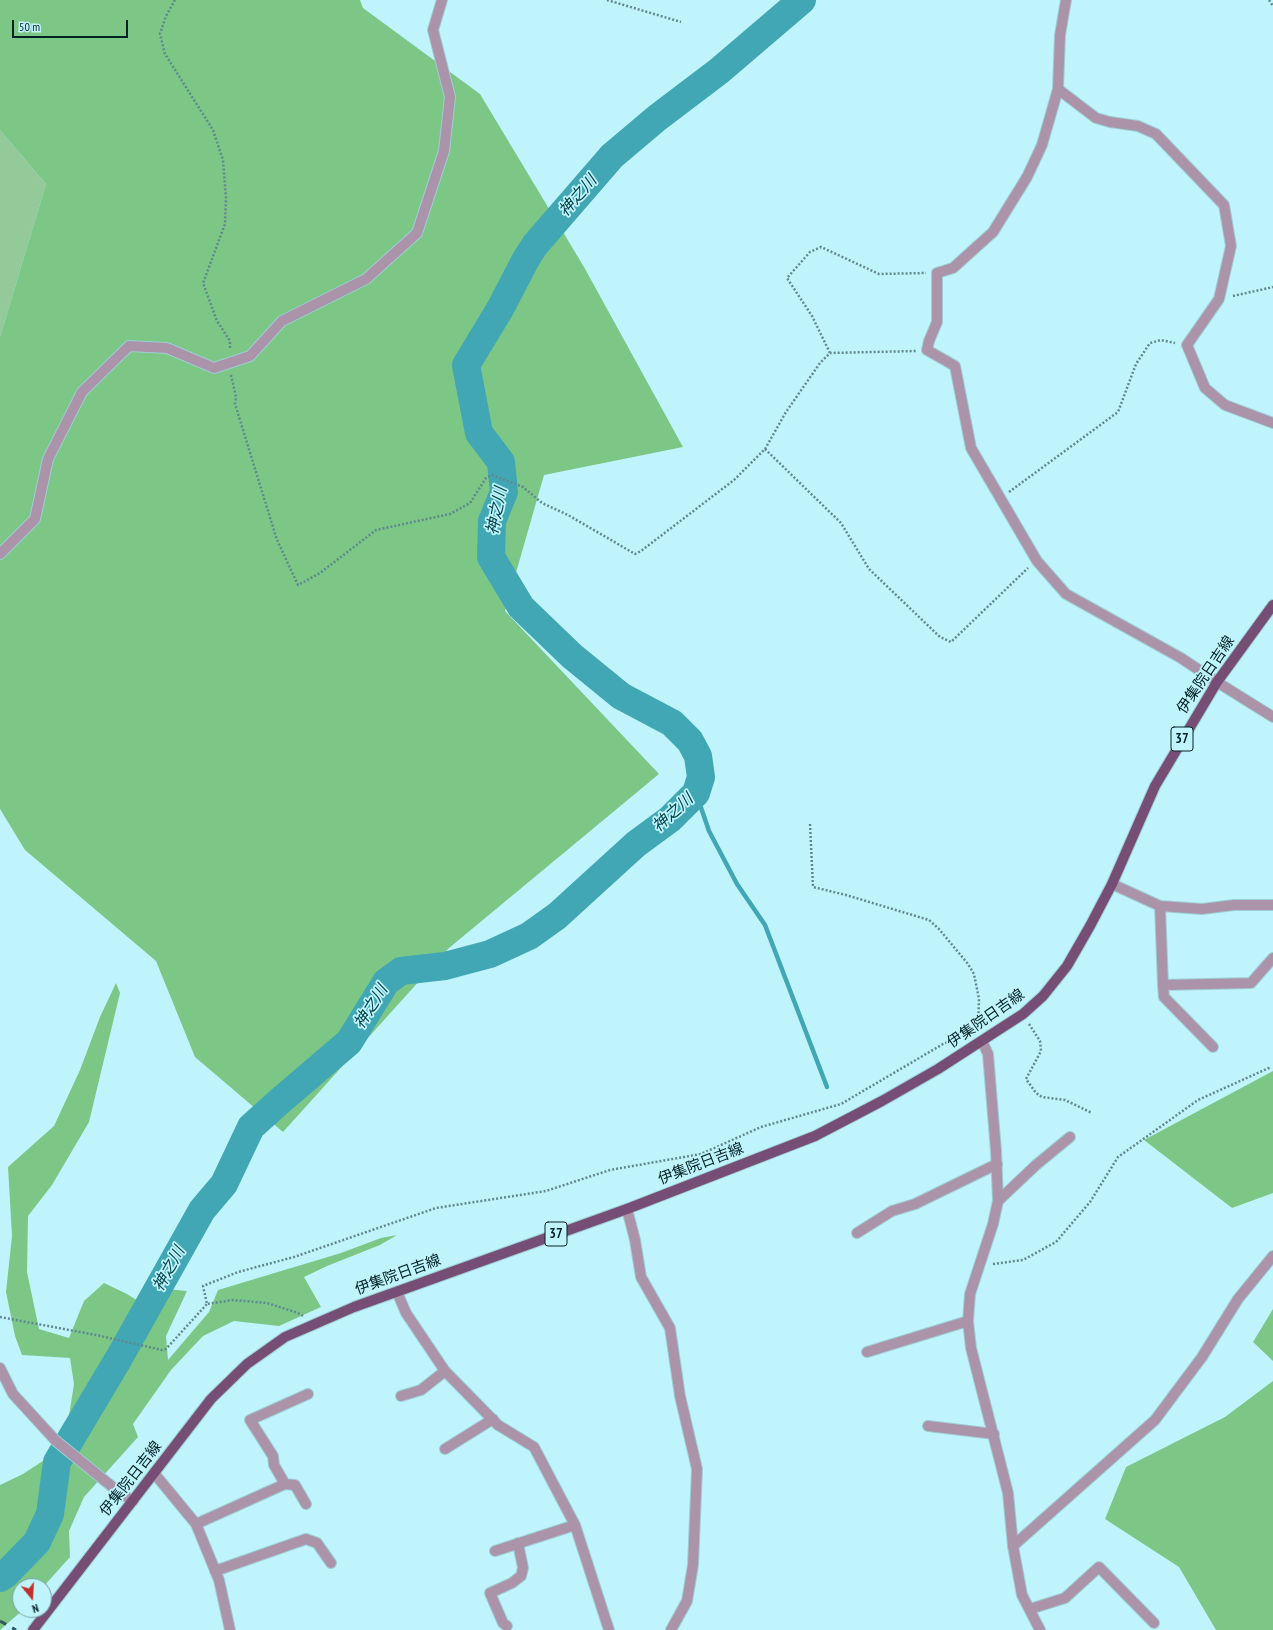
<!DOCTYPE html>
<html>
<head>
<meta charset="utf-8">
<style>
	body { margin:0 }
	#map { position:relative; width:1273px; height:1630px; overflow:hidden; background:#c0f4fc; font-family:"PT Sans Narrow",sans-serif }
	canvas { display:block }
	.north { position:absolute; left:12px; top:1578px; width:40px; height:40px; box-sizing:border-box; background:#c0f4fc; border:1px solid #74a0a6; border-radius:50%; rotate:162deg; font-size:11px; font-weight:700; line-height:16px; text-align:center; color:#032226 }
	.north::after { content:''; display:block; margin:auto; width:14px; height:18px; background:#be302b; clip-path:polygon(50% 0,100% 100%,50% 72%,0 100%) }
	.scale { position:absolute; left:12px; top:20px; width:116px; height:18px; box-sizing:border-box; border:2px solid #032226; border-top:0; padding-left:5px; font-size:12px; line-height:14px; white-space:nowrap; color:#032226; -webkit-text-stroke:3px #c0f4fc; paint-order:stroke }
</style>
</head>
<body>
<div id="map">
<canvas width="1273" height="1630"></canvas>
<div class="north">N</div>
<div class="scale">50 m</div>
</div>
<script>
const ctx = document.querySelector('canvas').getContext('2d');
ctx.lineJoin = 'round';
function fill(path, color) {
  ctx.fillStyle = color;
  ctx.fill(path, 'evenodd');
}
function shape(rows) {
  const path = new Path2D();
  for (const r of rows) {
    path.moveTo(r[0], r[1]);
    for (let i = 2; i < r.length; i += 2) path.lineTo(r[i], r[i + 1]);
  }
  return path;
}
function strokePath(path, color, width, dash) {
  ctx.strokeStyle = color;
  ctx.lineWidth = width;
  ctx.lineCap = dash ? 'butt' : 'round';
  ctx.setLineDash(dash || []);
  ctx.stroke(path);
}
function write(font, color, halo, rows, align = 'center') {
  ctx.font = font + ' "PT Sans Narrow","Noto Sans JP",sans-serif';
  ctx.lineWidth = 3.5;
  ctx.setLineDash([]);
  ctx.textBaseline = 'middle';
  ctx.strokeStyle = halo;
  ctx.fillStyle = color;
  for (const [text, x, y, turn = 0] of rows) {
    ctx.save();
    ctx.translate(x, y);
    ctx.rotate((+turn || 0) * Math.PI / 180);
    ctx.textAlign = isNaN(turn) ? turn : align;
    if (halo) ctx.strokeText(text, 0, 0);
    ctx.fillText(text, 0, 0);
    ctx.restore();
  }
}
fill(shape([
	[0,130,46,184,0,337]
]), '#94c99a');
fill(shape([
	[0,0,360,0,363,8,480,94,584,267,683,447,544,475,505,611,659,774,449,948,283,1132,195,1057,156,961,25,850,0,809,0,337,46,184,0,130],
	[116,983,120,993,89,1122,52,1185,28,1216,27,1272,39,1329,69,1338,84,1301,104,1283,127,1294,154,1311,166,1289,187,1291,166,1336,168,1360,209,1312,218,1290,341,1253,381,1238,397,1235,380,1245,327,1266,304,1277,321,1307,279,1326,234,1321,203,1336,171,1370,133,1424,138,1437,84,1497,69,1531,70,1557,44,1586,20,1586,20,1610,23,1610,0,1630,0,1485,23,1474,49,1457,55,1450,68,1422,74,1384,70,1358,22,1355,15,1336,6,1292,12,1236,8,1167,54,1126,80,1070,100,1017],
	[1273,1071,1273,1193,1232,1208,1144,1140],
	[1273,1309,1273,1361,1253,1342],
	[1273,1381,1273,1630,1216,1630,1179,1567,1105,1519,1126,1467,1225,1417]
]), '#7cc686');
strokePath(shape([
	[696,793,709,831,737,884,765,925,827,1087]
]), '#42a7b4', 4.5);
strokePath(shape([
	[0,1578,6,1574,37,1542,50,1514,57,1462,119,1358,202,1210,224,1184,251,1127,281,1100,349,1042,386,982,401,971,445,966,490,954,529,936,557,916,636,844,670,819,696,793,701,777,698,756,690,741,672,723,621,696,572,656,521,607,491,557,492,521,504,492,501,462,479,433,466,365,500,309,526,259,535,245,612,156,657,118,719,71,802,0]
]), '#42a7b4', 28);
const minor = shape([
	[1066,0,1060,35,1058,89,1042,145,1027,177,993,232,953,268,937,273,937,322,929,341,927,350,955,366,971,448,1037,561,1066,594,1181,658,1217,682,1273,717],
	[1058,89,1096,118,1110,122,1138,126,1156,134,1224,205,1231,246,1219,299,1187,345,1205,388,1225,405,1273,423],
	[0,554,35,519,48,459,82,392,129,346,167,348,214,368,250,356,282,321,366,279,417,233,444,151,450,97,433,30,442,0],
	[1112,884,1160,906,1202,909,1234,905,1273,905],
	[1160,906,1163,985,1251,983,1273,958],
	[1163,985,1164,997,1213,1047],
	[998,1201,1036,1165,1070,1137],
	[627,1209,635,1240,641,1277,670,1328,680,1396,697,1469,693,1565,687,1601,671,1630],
	[857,1233,892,1211,915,1204,997,1164],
	[397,1292,406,1313,445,1371,498,1425,534,1447,575,1525,609,1630],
	[867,1352,968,1321],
	[401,1396,421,1390,445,1371],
	[928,1426,994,1434],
	[445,1449,493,1419],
	[154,1473,196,1524,219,1580,230,1630],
	[285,1484,295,1485,306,1504],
	[196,1524,285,1484,274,1465,273,1456,250,1420,308,1394],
	[1013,1546,1155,1420,1202,1357,1238,1299,1273,1256],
	[495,1551,575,1525],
	[215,1571,306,1539,317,1543,331,1563],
	[1030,1609,1065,1598,1099,1567,1154,1623],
	[507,1626,503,1623,490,1593,512,1583,521,1576,523,1568,518,1543]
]);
const tertiary = shape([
	[982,1041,988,1054,996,1151,998,1201,993,1224,970,1294,968,1321,971,1348,1008,1493,1013,1546,1022,1595,1040,1630],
	[0,1368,13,1394,56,1441,120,1493,133,1501]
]);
const primary = shape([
	[33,1630,211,1399,247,1364,285,1337,354,1307,627,1209,815,1136,882,1101,938,1069,1023,1014,1043,996,1067,966,1090,926,1112,884,1155,786,1217,682,1273,605]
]);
strokePath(minor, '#9eced5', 12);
strokePath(tertiary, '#9eced5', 12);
strokePath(primary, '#9eced5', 12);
strokePath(shape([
	[175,0,166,16,160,34,165,54,213,130,223,160,226,198,225,224,203,283,217,321,230,341,230,350],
	[607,0,681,22],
	[1269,0,1273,6],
	[1233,296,1273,287],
	[830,353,812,316,787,278,810,252,821,247,879,274,926,273],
	[231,375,236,397,235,404,277,540,298,585,320,573,376,530,450,514,470,503,486,478,492,475,523,487,542,503,568,515,635,554,641,551,734,480,765,449,786,412,820,363,830,353,916,351],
	[765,449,841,523,869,569,940,637,951,642,1028,568],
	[1009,492,1118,412,1136,364,1150,343,1161,340,1175,343],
	[810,824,813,887,846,895,929,920,939,929,968,964,974,974,979,999,978,1029],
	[1029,1024,1040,1041,1041,1051,1026,1079,1036,1093,1042,1097,1065,1100,1092,1113],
	[993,1264,1023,1260,1056,1242,1090,1202,1118,1157,1198,1100,1271,1067],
	[303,1316,298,1313,267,1303,233,1300,207,1304,203,1286,238,1272,294,1257,436,1208,546,1191,610,1170,701,1154,761,1127,841,1104,943,1044,966,1034],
	[0,1317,96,1335,162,1350,166,1349,207,1304]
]), '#60898f', 2.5, [2, 2]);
strokePath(minor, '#ab94aa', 10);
strokePath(tertiary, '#ab94aa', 10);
strokePath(primary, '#764e75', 10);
strokePath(shape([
	[0,1621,16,1630]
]), '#34585d', 3, [7, 7]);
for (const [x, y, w] of [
	[1182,739,22],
	[556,1234,22]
]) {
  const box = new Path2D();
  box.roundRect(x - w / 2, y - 12, w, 24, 3);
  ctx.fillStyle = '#c0f4fc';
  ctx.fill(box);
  strokePath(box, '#032226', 1);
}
write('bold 14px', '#032226', null, [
	["37",1182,739],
	["37",556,1234]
]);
write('15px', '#032226', '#c0f4fc', [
	["伊集院日吉線",1206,675,-56],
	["伊集院日吉線",986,1019,-35],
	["伊集院日吉線",701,1164,-21],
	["伊集院日吉線",398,1275,-20],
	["伊集院日吉線",131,1479,-52]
]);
write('italic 16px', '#03434a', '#c0f4fc', [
	["神之川",578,196,-49],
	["神之川",497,511,-79],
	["神之川",673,813,-42],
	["神之川",371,1007,-58],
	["神之川",169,1269,-61]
]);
</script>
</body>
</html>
